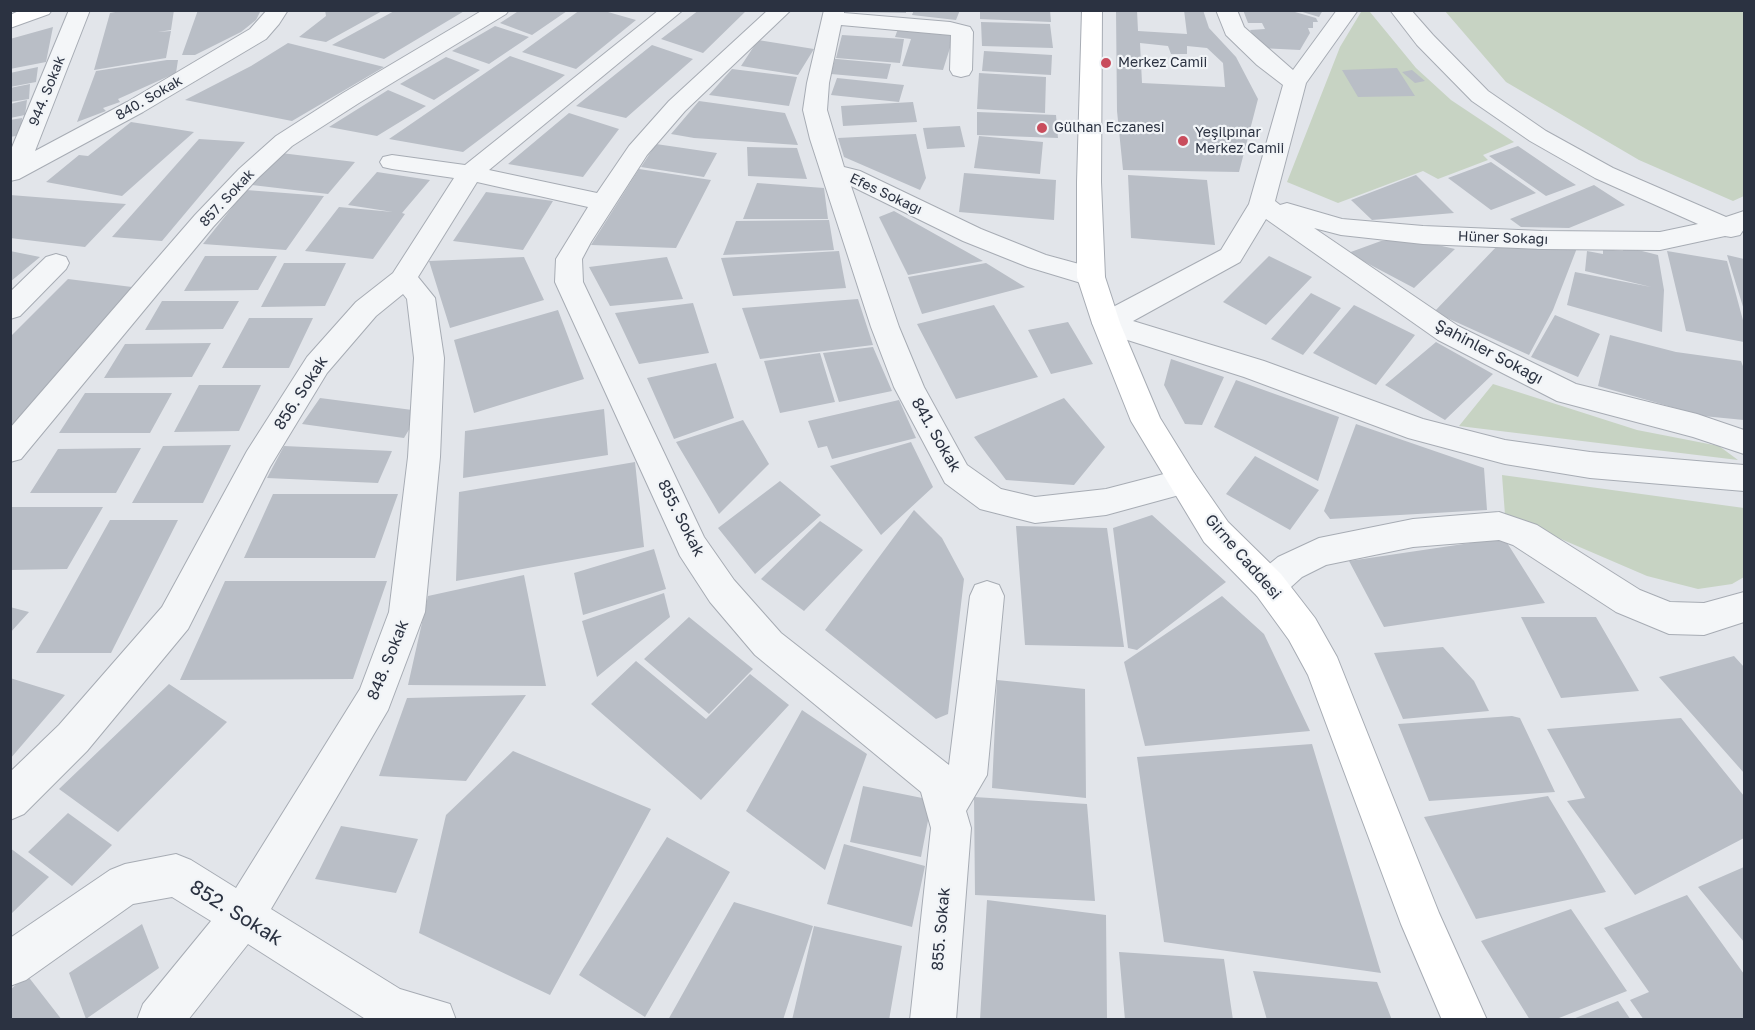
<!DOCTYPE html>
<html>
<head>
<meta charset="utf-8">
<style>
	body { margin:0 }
	#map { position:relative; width:1755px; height:1030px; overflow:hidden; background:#e2e5ea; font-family:"Golos Text",sans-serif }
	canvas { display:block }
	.frame { position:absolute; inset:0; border:12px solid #2b3241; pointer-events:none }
</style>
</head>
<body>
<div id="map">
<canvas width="1755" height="1030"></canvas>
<div class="frame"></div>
</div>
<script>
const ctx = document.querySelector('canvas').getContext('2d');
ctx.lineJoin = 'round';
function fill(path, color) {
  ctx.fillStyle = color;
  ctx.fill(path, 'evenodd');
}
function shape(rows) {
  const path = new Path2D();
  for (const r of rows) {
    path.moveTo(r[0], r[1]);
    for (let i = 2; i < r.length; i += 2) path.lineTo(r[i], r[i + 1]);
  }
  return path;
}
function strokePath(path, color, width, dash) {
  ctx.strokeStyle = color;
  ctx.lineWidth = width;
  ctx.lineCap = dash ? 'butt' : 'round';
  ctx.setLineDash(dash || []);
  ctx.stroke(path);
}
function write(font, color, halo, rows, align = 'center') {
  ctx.font = font + ' "Golos Text",sans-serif';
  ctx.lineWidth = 4.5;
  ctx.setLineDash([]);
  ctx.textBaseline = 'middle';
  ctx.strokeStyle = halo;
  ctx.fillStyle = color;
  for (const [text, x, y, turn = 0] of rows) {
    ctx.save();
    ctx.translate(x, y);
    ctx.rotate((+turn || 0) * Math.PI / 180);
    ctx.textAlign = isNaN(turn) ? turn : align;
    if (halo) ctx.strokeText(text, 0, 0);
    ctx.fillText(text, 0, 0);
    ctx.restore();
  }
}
fill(shape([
	[1445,11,1744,11,1744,196,1733,201,1639,160,1506,82],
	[1361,12,1370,12,1416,68,1451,100,1514,142,1483,155,1488,160,1438,179,1423,171,1338,203,1287,182,1340,47],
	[1493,384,1637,430,1719,446,1738,460,1459,426],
	[1502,475,1744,508,1744,577,1732,584,1698,589,1647,576,1505,515]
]), '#c7d3c3');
fill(shape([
	[126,10,174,10,171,30,158,32,171,31,166,58,94,70,110,13],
	[198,10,261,10,256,20,241,32,195,55,182,55],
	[325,10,384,10,326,42,299,37,326,16],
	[396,10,466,10,384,59,332,45],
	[520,10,564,10,567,11,532,35,500,23],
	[580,10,601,10,636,20,576,69,522,52],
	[699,10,747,10,703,53,661,39],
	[861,10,906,10,906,13,861,12],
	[914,10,960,10,956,20,912,15],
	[980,10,1050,10,1051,22,980,19],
	[1116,10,1137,10,1138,31,1187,34,1184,10,1203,10,1209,28,1236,57,1258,99,1239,172,1123,170,1117,111],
	[1140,43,1168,46,1171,54,1187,54,1187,46,1207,48,1223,63,1225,87,1142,83],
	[1243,10,1288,10,1316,18,1318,22,1313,22,1313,28,1308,28,1310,33,1300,50,1260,48,1250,30,1265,29,1262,23,1248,23],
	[1296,10,1323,10,1319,17],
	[981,22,1050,24,1053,48,982,46],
	[495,26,529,37,489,64,452,51],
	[899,26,955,32,943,70,902,66,911,39,895,37],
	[53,27,46,62,10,69,10,39],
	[842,35,904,39,900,63,836,58],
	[758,40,814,49,798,75,741,66],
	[288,43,384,67,292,121,185,100,251,66],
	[652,45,693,59,626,118,576,106],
	[984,51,1052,55,1051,75,982,71],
	[510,56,565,75,463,152,389,139],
	[446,57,480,70,434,100,400,84],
	[835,59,837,59,891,64,887,79,831,74],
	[167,60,178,60,176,73,118,99,120,102,103,108,106,111,77,122,96,71],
	[38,67,36,82,10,87,10,73],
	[1397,68,1415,96,1358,97,1342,70],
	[732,69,797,77,789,106,709,95],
	[1412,70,1425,81,1415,83,1402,72],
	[979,73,1046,77,1045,113,977,109],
	[837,78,904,85,899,102,831,95],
	[30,84,29,99,10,102,10,88],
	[388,90,426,106,377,136,329,127],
	[27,100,25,115,10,118,10,104],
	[699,101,785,113,798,145,694,138,671,134],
	[913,102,917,122,843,126,841,106],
	[977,112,1056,115,1058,138,977,135],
	[569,113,619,129,583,177,508,164],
	[22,118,21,135,10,137,10,120],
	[131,122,194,132,122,196,46,182,79,155,88,156],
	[960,126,965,147,927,149,923,128],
	[916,134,926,178,920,190,844,157,838,138],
	[979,136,1043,142,1040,174,974,168],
	[199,139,245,142,162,241,112,237],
	[656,144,717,153,704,177,641,167],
	[1518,146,1562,176,1576,185,1546,196,1489,156],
	[747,147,797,148,807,179,748,176],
	[281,153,355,162,328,194,252,185],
	[1491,162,1536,193,1491,210,1448,178],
	[639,169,711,180,676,248,591,245],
	[377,172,430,180,402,213,405,214,373,259,305,251,339,207,393,212,348,205],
	[964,173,1056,180,1054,220,959,212],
	[1128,175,1207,180,1215,245,1131,238],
	[1416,175,1454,213,1372,220,1351,200],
	[757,183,824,188,828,219,743,219],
	[1594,185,1625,205,1569,228,1521,227,1510,219],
	[246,190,324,196,286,250,203,244],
	[486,192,553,201,523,250,453,241],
	[10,195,126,204,85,247,10,238],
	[894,211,983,261,908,275,879,217],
	[829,220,834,250,723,255,736,221],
	[1416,240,1455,249,1414,288,1348,253,1381,241],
	[1498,245,1577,248,1553,310,1529,355,1434,312],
	[1622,246,1658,255,1664,290,1662,332,1567,305,1575,272,1651,287,1585,271,1587,251,1603,254,1603,249,1623,251],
	[10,251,40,257,10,282],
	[839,251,846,288,733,296,721,258],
	[1667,251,1727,261,1744,324,1744,342,1686,331],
	[1727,255,1744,259,1744,310],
	[205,256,277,256,258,290,184,291],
	[1269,256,1312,277,1266,325,1223,302],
	[524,257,544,300,450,328,429,261],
	[667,257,683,299,610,306,589,267],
	[284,263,346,263,325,306,261,307],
	[986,263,1025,287,922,314,908,277],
	[68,279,140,288,10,430,10,337],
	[1311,293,1341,308,1303,355,1271,339],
	[858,299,873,345,760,359,742,308],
	[162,301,239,301,223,329,145,330],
	[693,303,709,353,639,364,615,313],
	[994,305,1038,377,956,399,917,324],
	[1354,305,1415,335,1376,385,1313,353],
	[558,310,584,379,474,413,454,340],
	[1555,315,1600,334,1578,377,1531,357],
	[249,318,313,318,289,368,222,368],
	[1068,322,1093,364,1051,374,1028,330],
	[1610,335,1676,352,1741,361,1744,369,1744,420,1703,416,1598,386],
	[1436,342,1493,374,1445,420,1385,385],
	[211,343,192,377,104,378,125,344],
	[873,347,892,391,839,402,823,353],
	[820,353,835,402,780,413,764,361],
	[1171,359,1224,377,1202,425,1185,424,1164,385],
	[716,363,734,418,674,439,647,378],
	[1236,380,1339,417,1318,481,1214,427],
	[199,385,261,385,239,431,174,432],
	[85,393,172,393,150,433,59,433],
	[320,398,420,411,404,438,302,424],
	[1064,398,1105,447,1074,485,1006,480,974,437],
	[899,400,916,438,832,459,827,446,818,448,808,421],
	[604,409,608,455,463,478,465,431],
	[743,420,769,464,719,514,676,442],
	[1356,424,1484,468,1487,510,1330,519,1324,511],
	[911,442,933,487,881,535,830,466],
	[231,445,203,503,132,503,163,446],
	[284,446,392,451,378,483,267,478],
	[141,448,116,493,30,493,58,449],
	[1255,456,1319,490,1290,530,1226,494],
	[635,462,644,547,456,581,459,492],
	[780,481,821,515,755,574,718,528],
	[273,494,398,494,375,558,244,558],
	[10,507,103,507,67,569,10,570],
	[914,510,942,538,964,579,948,714,936,719,825,630],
	[1152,515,1226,582,1137,650,1128,648,1113,528],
	[110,520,178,520,111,653,36,653],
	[820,521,863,550,804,611,761,579],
	[1016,526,1107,528,1124,647,1025,645],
	[1504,538,1545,603,1384,627,1349,561],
	[654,549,666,589,583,615,574,573],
	[524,575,546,686,408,685,428,596],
	[225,581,387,581,353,679,180,680],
	[664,593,670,617,597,677,582,621],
	[1222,596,1264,634,1310,731,1145,746,1124,662],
	[10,607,29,612,10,633],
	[689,617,753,669,709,714,644,659],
	[1521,617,1596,617,1639,691,1561,698],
	[1443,647,1474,681,1489,711,1403,719,1374,653],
	[1734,656,1744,667,1744,773,1659,677],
	[636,661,706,719,750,674,789,705,701,800,591,704],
	[10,678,65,695,10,759],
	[997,680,1085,689,1086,798,992,788],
	[169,684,227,722,118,832,59,789],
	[526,695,466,781,379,776,407,698],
	[802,710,867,754,825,870,746,811],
	[1512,716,1520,718,1555,792,1429,801,1398,724],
	[1681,718,1744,796,1744,838,1635,895,1567,801,1585,798,1547,729],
	[1312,744,1381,973,1164,942,1137,757],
	[513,751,651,809,550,995,419,933,446,815],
	[863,786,932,800,921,857,850,842],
	[1548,796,1606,892,1476,919,1424,817],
	[974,797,1087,804,1095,901,975,895],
	[68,813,112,845,72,886,28,852],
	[341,826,418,839,396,893,315,879],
	[667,837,730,872,645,1017,579,975],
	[844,844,925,866,912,927,827,904],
	[10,848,49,877,10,915],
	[1744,867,1744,942,1698,887],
	[1687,895,1744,974,1744,1020,1644,1020,1630,1000,1649,992,1604,928],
	[987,900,1106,915,1107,1020,980,1020],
	[734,902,813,926,783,1020,668,1020],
	[1571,909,1627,991,1554,1020,1530,1020,1481,941],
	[142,924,159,968,86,1019,69,973],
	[814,926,902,946,889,1020,792,1020],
	[1119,952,1224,959,1233,1020,1125,1020],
	[1253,971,1377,982,1392,1020,1267,1020],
	[27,975,62,1020,10,1020,10,990],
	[1618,1001,1631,1020,1573,1020,1573,1019]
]), '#b9bec6');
const street = shape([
	[69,10,90,10,35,151,127,102,250,29,267,10,288,10,279,24,266,39,143,112,19,179,10,181,10,152,69,10],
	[483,10,509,10,506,14,359,103,292,146,257,179,213,227,21,459,10,462,10,428,195,215,239,169,276,136,343,93,483,10],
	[659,10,683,10,489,170,597,193,629,146,669,101,768,10,791,10,685,111,647,155,591,242,582,259,583,282,704,537,734,580,781,633,949,765,970,596,975,585,987,581,999,585,1004,596,987,775,966,811,971,828,956,1020,910,1020,931,828,921,792,755,655,710,602,680,556,555,282,556,259,588,207,477,182,418,277,435,298,444,358,440,457,425,612,388,710,271,909,400,989,450,1004,456,1020,367,1020,248,944,188,1020,137,1020,143,1004,211,921,172,897,133,904,26,980,10,986,10,938,110,870,125,864,176,854,191,860,236,888,360,689,389,612,408,457,414,358,407,299,403,294,376,316,327,373,270,467,188,629,87,751,24,814,10,820,10,772,59,725,162,607,247,451,307,357,356,302,393,273,454,178,392,169,383,167,380,162,383,157,392,155,465,165,659,10],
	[824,10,844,10,844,13,950,22,970,27,973,32,972,70,969,75,961,77,953,75,950,70,951,35,841,25,829,83,827,110,844,167,860,171,981,229,1046,255,1101,270,1105,277,1101,284,1091,286,1028,267,963,241,851,186,899,327,924,387,967,465,1001,489,1035,497,1106,489,1183,469,1194,473,1199,482,1194,491,1106,515,1035,523,980,509,945,483,894,387,871,327,810,139,803,110,807,83,824,10],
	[1216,10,1237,10,1244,27,1293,70,1337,10,1358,10,1306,83,1275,201,1280,205,1287,203,1342,219,1423,226,1542,231,1660,232,1698,224,1595,178,1530,141,1472,101,1417,45,1390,10,1411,10,1433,35,1488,91,1546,131,1613,168,1726,217,1744,211,1744,229,1740,235,1731,237,1725,236,1660,250,1542,249,1423,244,1341,235,1314,228,1458,326,1576,384,1697,414,1744,430,1744,454,1693,437,1557,401,1438,340,1266,219,1240,262,1133,321,1264,361,1423,419,1505,440,1590,452,1744,465,1744,491,1590,478,1505,464,1408,438,1244,377,1096,330,1092,323,1096,316,1221,250,1249,204,1283,85,1257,65,1226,35,1216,10],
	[56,254,66,257,69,263,66,269,20,316,10,319,10,292,46,257,56,254],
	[1499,512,1537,525,1640,590,1670,602,1704,603,1744,592,1744,622,1704,635,1669,634,1616,612,1513,545,1499,540,1413,547,1326,565,1302,577,1281,596,1269,600,1257,596,1252,585,1257,574,1278,557,1319,538,1413,519,1499,512]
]);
const secondary = shape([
	[21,10,52,10,49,14,10,28,10,15,21,10],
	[1082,10,1102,10,1101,182,1105,277,1120,323,1160,418,1194,473,1228,522,1281,574,1315,618,1337,657,1439,913,1487,1020,1442,1020,1401,924,1308,675,1289,640,1257,596,1204,542,1131,421,1092,323,1077,277,1077,182,1082,10]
]);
strokePath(street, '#a7acb4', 2);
strokePath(secondary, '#a7acb4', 2);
fill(street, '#f4f6f8');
fill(secondary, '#fff');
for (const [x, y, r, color] of [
	[1106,63,6,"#c94d5d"],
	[1042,128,6,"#c94d5d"],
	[1183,141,6,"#c94d5d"]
]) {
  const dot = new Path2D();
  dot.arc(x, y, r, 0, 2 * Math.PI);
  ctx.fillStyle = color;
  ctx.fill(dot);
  strokePath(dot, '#f1f4f7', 2);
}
write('14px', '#2b3241', '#f1f4f7', [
	["Merkez Camii",1118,63],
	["Gülhan Eczanesi",1054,128],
	["Yeşilpınar",1195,133],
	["Merkez Camii",1195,149]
], 'left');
write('14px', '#2b3241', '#f1f4f7', [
	["944. Sokak",47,91,-68],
	["840. Sokak",149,98,-30],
	["Efes Sokağı",886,194,25],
	["857. Sokak",227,198,-47],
	["Hüner Sokağı",1503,238,2]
]);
write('16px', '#2b3241', '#f1f4f7', [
	["Şahinler Sokağı",1489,352,28],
	["856. Sokak",301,393,-57],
	["841. Sokak",936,435,60],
	["855. Sokak",681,518,63],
	["Girne Caddesi",1243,557,49],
	["848. Sokak",388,660,-68],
	["855. Sokak",941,929,-85]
]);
write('20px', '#2b3241', '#f1f4f7', [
	["852. Sokak",236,913,32]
]);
</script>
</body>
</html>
